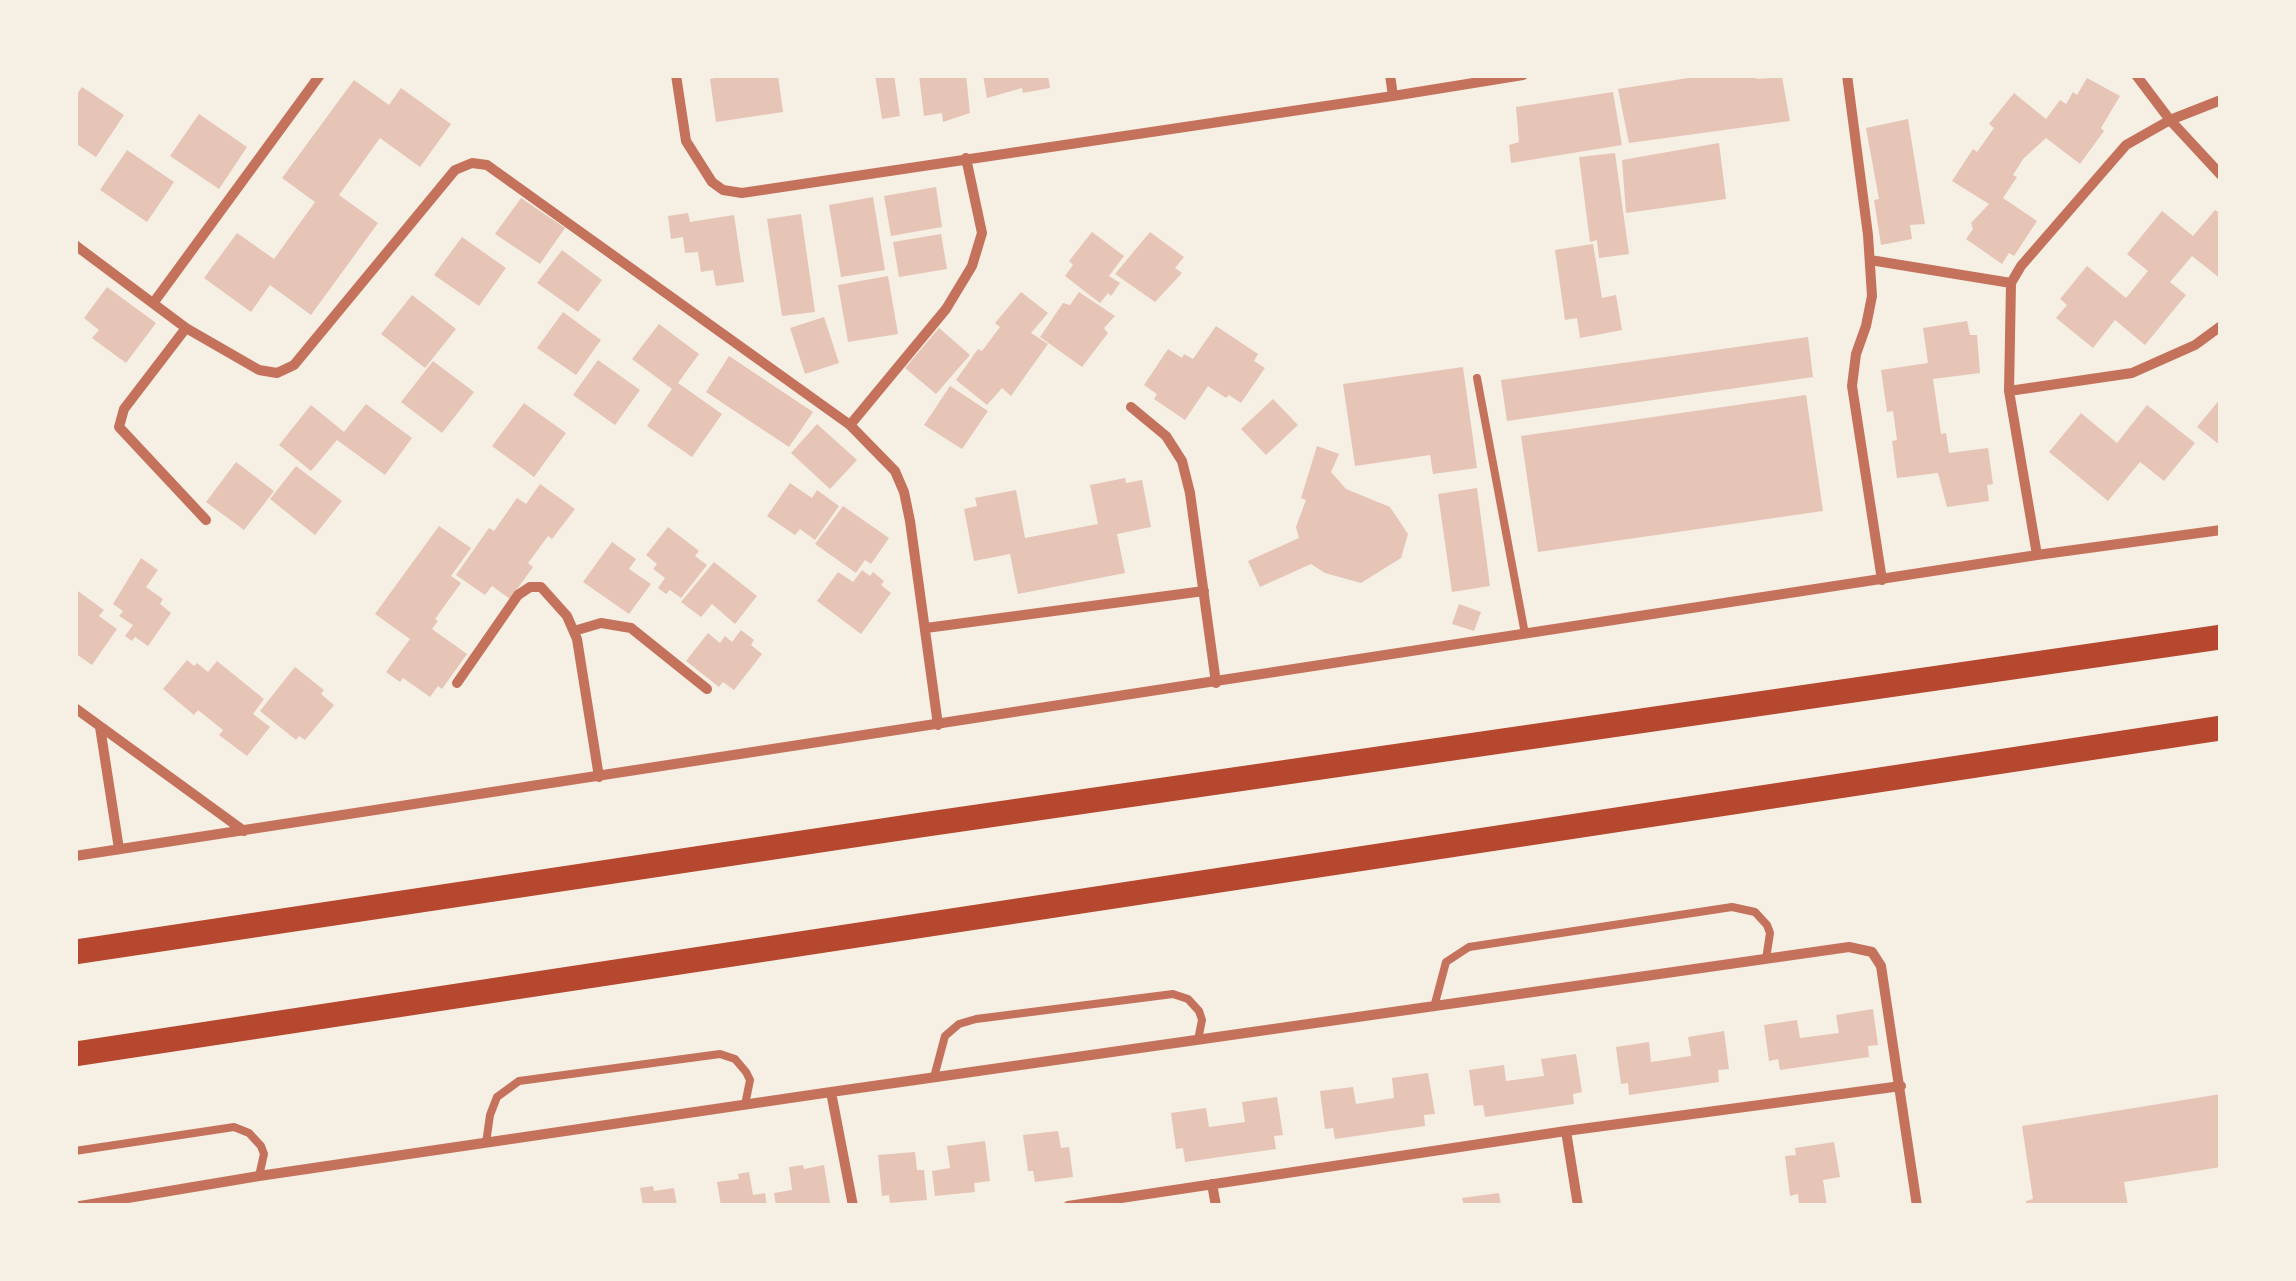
<!DOCTYPE html>
<html>
<head>
<meta charset="utf-8">
<style>
	body { margin:0 }
	#map { position:relative; width:2296px; height:1281px; overflow:hidden; background:#f6efe4; font-family:Mulish,sans-serif }
	canvas { display:block }
	.frame { position:absolute; inset:0; border:78px solid #f6efe4; pointer-events:none }
</style>
</head>
<body>
<div id="map">
<canvas width="2296" height="1281"></canvas>
<div class="frame"></div>
</div>
<script>
const ctx = document.querySelector('canvas').getContext('2d');
ctx.lineJoin = 'round';
function fill(path, color) {
  ctx.fillStyle = color;
  ctx.fill(path, 'evenodd');
}
function shape(rows) {
  const path = new Path2D();
  for (const r of rows) {
    path.moveTo(r[0], r[1]);
    for (let i = 2; i < r.length; i += 2) path.lineTo(r[i], r[i + 1]);
  }
  return path;
}
function strokePath(path, color, width, dash) {
  ctx.strokeStyle = color;
  ctx.lineWidth = width;
  ctx.lineCap = dash ? 'butt' : 'round';
  ctx.setLineDash(dash || []);
  ctx.stroke(path);
}
fill(shape([
	[728,75,778,75,783,112,716,122,710,79],
	[875,75,894,75,900,116,882,119],
	[919,75,966,75,970,113,943,122,942,113,924,116],
	[983,75,1048,75,1050,88,1023,93,1022,88,987,98],
	[1707,75,1755,75,1757,79,1782,77,1790,121,1629,143,1618,89],
	[2087,78,2120,96,2101,128,2104,131,2080,164,2046,138,2023,159,2013,175,2017,177,2003,198,2037,221,2014,256,2009,253,2002,264,1966,239,1973,229,1971,223,1989,204,1952,181,1973,149,1977,152,1994,128,1989,124,2014,93,2046,119,2060,100,2066,104,2073,92,2077,95],
	[354,80,389,105,401,88,451,124,420,167,380,138,339,195,378,223,311,315,270,285,251,312,204,278,237,233,274,259,315,202,282,178],
	[82,87,124,115,96,157,75,143,75,97],
	[1613,92,1622,145,1511,163,1509,145,1519,142,1516,107],
	[199,114,247,147,219,189,170,156],
	[1908,119,1925,224,1910,225,1912,239,1881,245,1874,200,1879,199,1866,128],
	[1719,143,1726,199,1626,213,1622,160],
	[127,150,174,182,147,222,100,190],
	[1615,153,1629,254,1599,258,1597,240,1590,242,1579,157],
	[936,187,942,227,891,236,884,196],
	[873,197,885,270,841,277,829,205],
	[521,198,565,228,540,264,495,234],
	[2215,210,2221,214,2221,279,2192,256,2170,282,2186,295,2145,345,2115,320,2093,348,2056,318,2067,305,2060,299,2087,266,2126,298,2148,271,2127,254,2162,211,2193,236],
	[688,213,690,222,734,215,744,282,716,286,713,270,701,272,698,252,685,253,683,237,671,239,668,216],
	[801,214,815,312,782,316,767,219],
	[1092,232,1124,256,1109,276,1120,283,1111,296,1108,293,1100,303,1065,276,1073,265,1069,261],
	[1150,232,1184,257,1175,268,1182,273,1155,302,1115,274],
	[941,234,947,269,899,277,893,242],
	[462,237,506,268,479,306,434,275],
	[1593,244,1602,298,1616,295,1622,330,1580,338,1577,318,1565,320,1555,250],
	[562,250,602,280,578,312,537,283],
	[888,276,898,334,848,342,838,285],
	[107,287,156,323,126,363,92,338,99,330,84,318],
	[1021,292,1048,313,1031,333,1048,344,1011,396,1002,388,987,405,956,380,978,349,982,351,1000,327,995,323],
	[1079,292,1115,316,1104,328,1108,333,1082,367,1040,337,1063,303,1070,305],
	[412,295,456,329,425,368,381,334],
	[563,312,601,340,576,375,537,348],
	[824,317,839,363,805,374,790,328],
	[1967,321,1970,335,1977,335,1980,373,1933,379,1941,434,1946,433,1949,453,1988,448,1993,484,1987,485,1989,501,1947,507,1938,473,1897,478,1892,441,1897,440,1893,411,1887,412,1881,370,1928,363,1923,328],
	[659,324,699,354,678,383,722,414,692,457,647,426,672,389,632,359],
	[1216,326,1258,354,1254,361,1265,368,1241,403,1229,395,1226,398,1208,386,1185,420,1154,399,1157,394,1144,385,1168,349,1182,358,1184,354,1193,359],
	[939,328,970,355,936,394,905,368],
	[1808,337,1813,377,1507,421,1501,380],
	[729,356,813,412,789,447,706,392],
	[598,360,640,390,615,425,573,395],
	[433,361,474,392,442,433,401,402],
	[1463,367,1477,468,1433,474,1430,455,1355,466,1343,384],
	[950,386,988,411,962,449,924,425],
	[1806,395,1823,511,1538,552,1521,436],
	[2221,398,2221,446,2197,427],
	[1273,399,1298,425,1266,455,1241,429],
	[524,403,566,433,534,477,492,446],
	[366,404,412,438,385,475,337,440,311,471,279,445,311,405,344,432],
	[2147,405,2195,443,2164,481,2140,462,2108,501,2049,452,2081,413,2117,443],
	[817,424,857,460,830,489,791,453],
	[1317,446,1339,454,1331,472,1346,489,1390,507,1408,534,1401,558,1361,583,1325,573,1311,564,1260,587,1248,561,1299,538,1296,527,1306,500,1301,498],
	[236,462,274,491,244,530,206,502],
	[296,466,342,501,315,535,270,499],
	[1125,478,1126,483,1142,480,1151,527,1117,534,1125,573,1018,594,1010,554,974,561,964,509,977,506,975,498,1016,490,1025,538,1098,524,1090,485],
	[790,483,812,498,817,490,839,506,815,540,800,529,795,535,767,516],
	[540,484,575,509,552,539,548,536,528,563,533,567,510,599,492,586,485,595,456,575,489,528,494,531,517,498,526,504],
	[1477,488,1490,586,1452,592,1438,494],
	[843,506,889,538,871,564,865,560,856,573,815,544],
	[439,526,471,548,451,576,461,583,435,619,438,621,432,629,467,654,442,689,438,686,430,697,403,678,400,682,386,672,410,639,375,614],
	[668,527,699,551,695,556,707,565,681,598,670,590,666,594,658,588,665,578,653,569,657,564,646,555],
	[612,542,636,559,629,569,651,584,629,614,583,582],
	[141,558,158,570,146,587,163,599,160,604,171,613,148,646,135,637,132,641,125,636,133,625,119,616,123,611,113,604],
	[714,562,757,596,735,624,712,604,701,617,681,602],
	[862,570,870,576,873,572,884,581,881,585,891,593,861,634,817,601,838,572,853,582],
	[75,589,104,610,99,616,117,629,92,665,75,653],
	[1459,604,1481,612,1474,631,1452,624],
	[741,630,754,640,751,645,762,654,734,690,723,682,719,687,686,661,708,633,720,643,725,636,732,642],
	[187,660,194,666,197,663,208,672,217,661,264,699,253,714,270,727,247,756,219,735,223,730,198,710,194,715,163,689],
	[295,667,324,690,321,694,334,705,305,740,299,736,296,740,260,711],
	[1873,1009,1878,1045,1868,1046,1869,1057,1780,1070,1778,1059,1769,1061,1764,1025,1797,1020,1800,1038,1839,1033,1836,1015],
	[1724,1031,1729,1069,1718,1070,1719,1082,1629,1095,1628,1083,1621,1084,1616,1047,1649,1042,1651,1062,1691,1056,1688,1037],
	[1576,1054,1582,1092,1573,1094,1574,1104,1485,1117,1483,1105,1474,1106,1469,1070,1504,1065,1506,1081,1544,1076,1541,1059],
	[1428,1073,1435,1114,1424,1115,1425,1126,1335,1139,1333,1128,1325,1129,1320,1091,1353,1087,1356,1104,1394,1098,1392,1078],
	[2221,1094,2221,1167,2124,1182,2128,1206,2026,1206,2026,1201,2033,1199,2022,1126],
	[1277,1097,1283,1135,1274,1136,1276,1149,1185,1162,1183,1148,1176,1149,1171,1113,1206,1108,1209,1127,1245,1122,1242,1102],
	[1058,1131,1061,1148,1069,1147,1073,1177,1035,1182,1033,1171,1028,1171,1023,1135],
	[985,1141,990,1181,974,1183,975,1192,935,1196,932,1171,950,1168,947,1146],
	[1834,1142,1840,1177,1823,1180,1827,1206,1799,1206,1798,1194,1790,1196,1785,1156,1796,1155,1795,1148],
	[915,1152,917,1170,924,1170,927,1200,890,1203,889,1195,882,1196,878,1155],
	[803,1165,804,1169,824,1165,830,1203,823,1206,776,1206,774,1193,792,1190,789,1167],
	[749,1172,753,1195,765,1193,767,1206,721,1206,717,1182,739,1179,738,1174],
	[653,1186,654,1191,674,1188,677,1206,643,1206,640,1188],
	[1499,1193,1501,1206,1464,1206,1462,1198]
]), '#e6c5b7');
strokePath(shape([
	[1477,378,1525,634],
	[1434,1007,1446,962,1469,947,1732,907,1755,912,1767,925,1770,933,1766,959],
	[934,1077,945,1036,959,1024,976,1019,1173,994,1188,999,1199,1011,1202,1020,1198,1040],
	[486,1143,490,1115,497,1097,519,1081,720,1054,735,1059,746,1072,750,1080,745,1105],
	[75,1151,234,1127,249,1133,261,1146,264,1154,259,1176]
]), '#c5725c', 8);
strokePath(shape([
	[676,75,686,141,712,182,723,190,742,193,1393,96],
	[1390,75,1393,96,1523,75],
	[1847,75,1868,235,1872,296,1866,326,1856,354,1852,386,1882,580],
	[2136,75,2170,120,2221,175],
	[75,245,186,328,259,370,277,373,294,365,455,170,472,163,487,165,850,425,895,471,904,492,910,521,938,725],
	[1870,260,2011,283],
	[154,302,320,75],
	[186,328,124,409,119,427,206,520],
	[2009,391,2132,373,2195,345,2221,326],
	[1131,407,1166,436,1182,461,1190,493,1216,683],
	[850,425,946,309,972,266,982,233,966,158],
	[2037,555,2009,391,2011,283,2021,266,2126,145,2170,120,2221,100],
	[926,628,1204,591],
	[574,631,601,623,631,628,707,689],
	[457,683,518,595,530,587,541,587,567,616,577,639,599,777],
	[75,708,244,831],
	[100,727,119,849],
	[75,856,2037,555,2221,530],
	[831,1092,853,1206],
	[1566,1131,1578,1206],
	[1212,1184,1216,1206],
	[80,1206,259,1176,831,1092,1849,947,1872,952,1881,966,1917,1206],
	[1068,1206,1566,1131,1901,1086]
]), '#c5725c', 10);
strokePath(shape([
	[75,952,921,825,2221,637],
	[75,1054,2221,728]
]), '#b5482f', 25);
</script>
</body>
</html>
